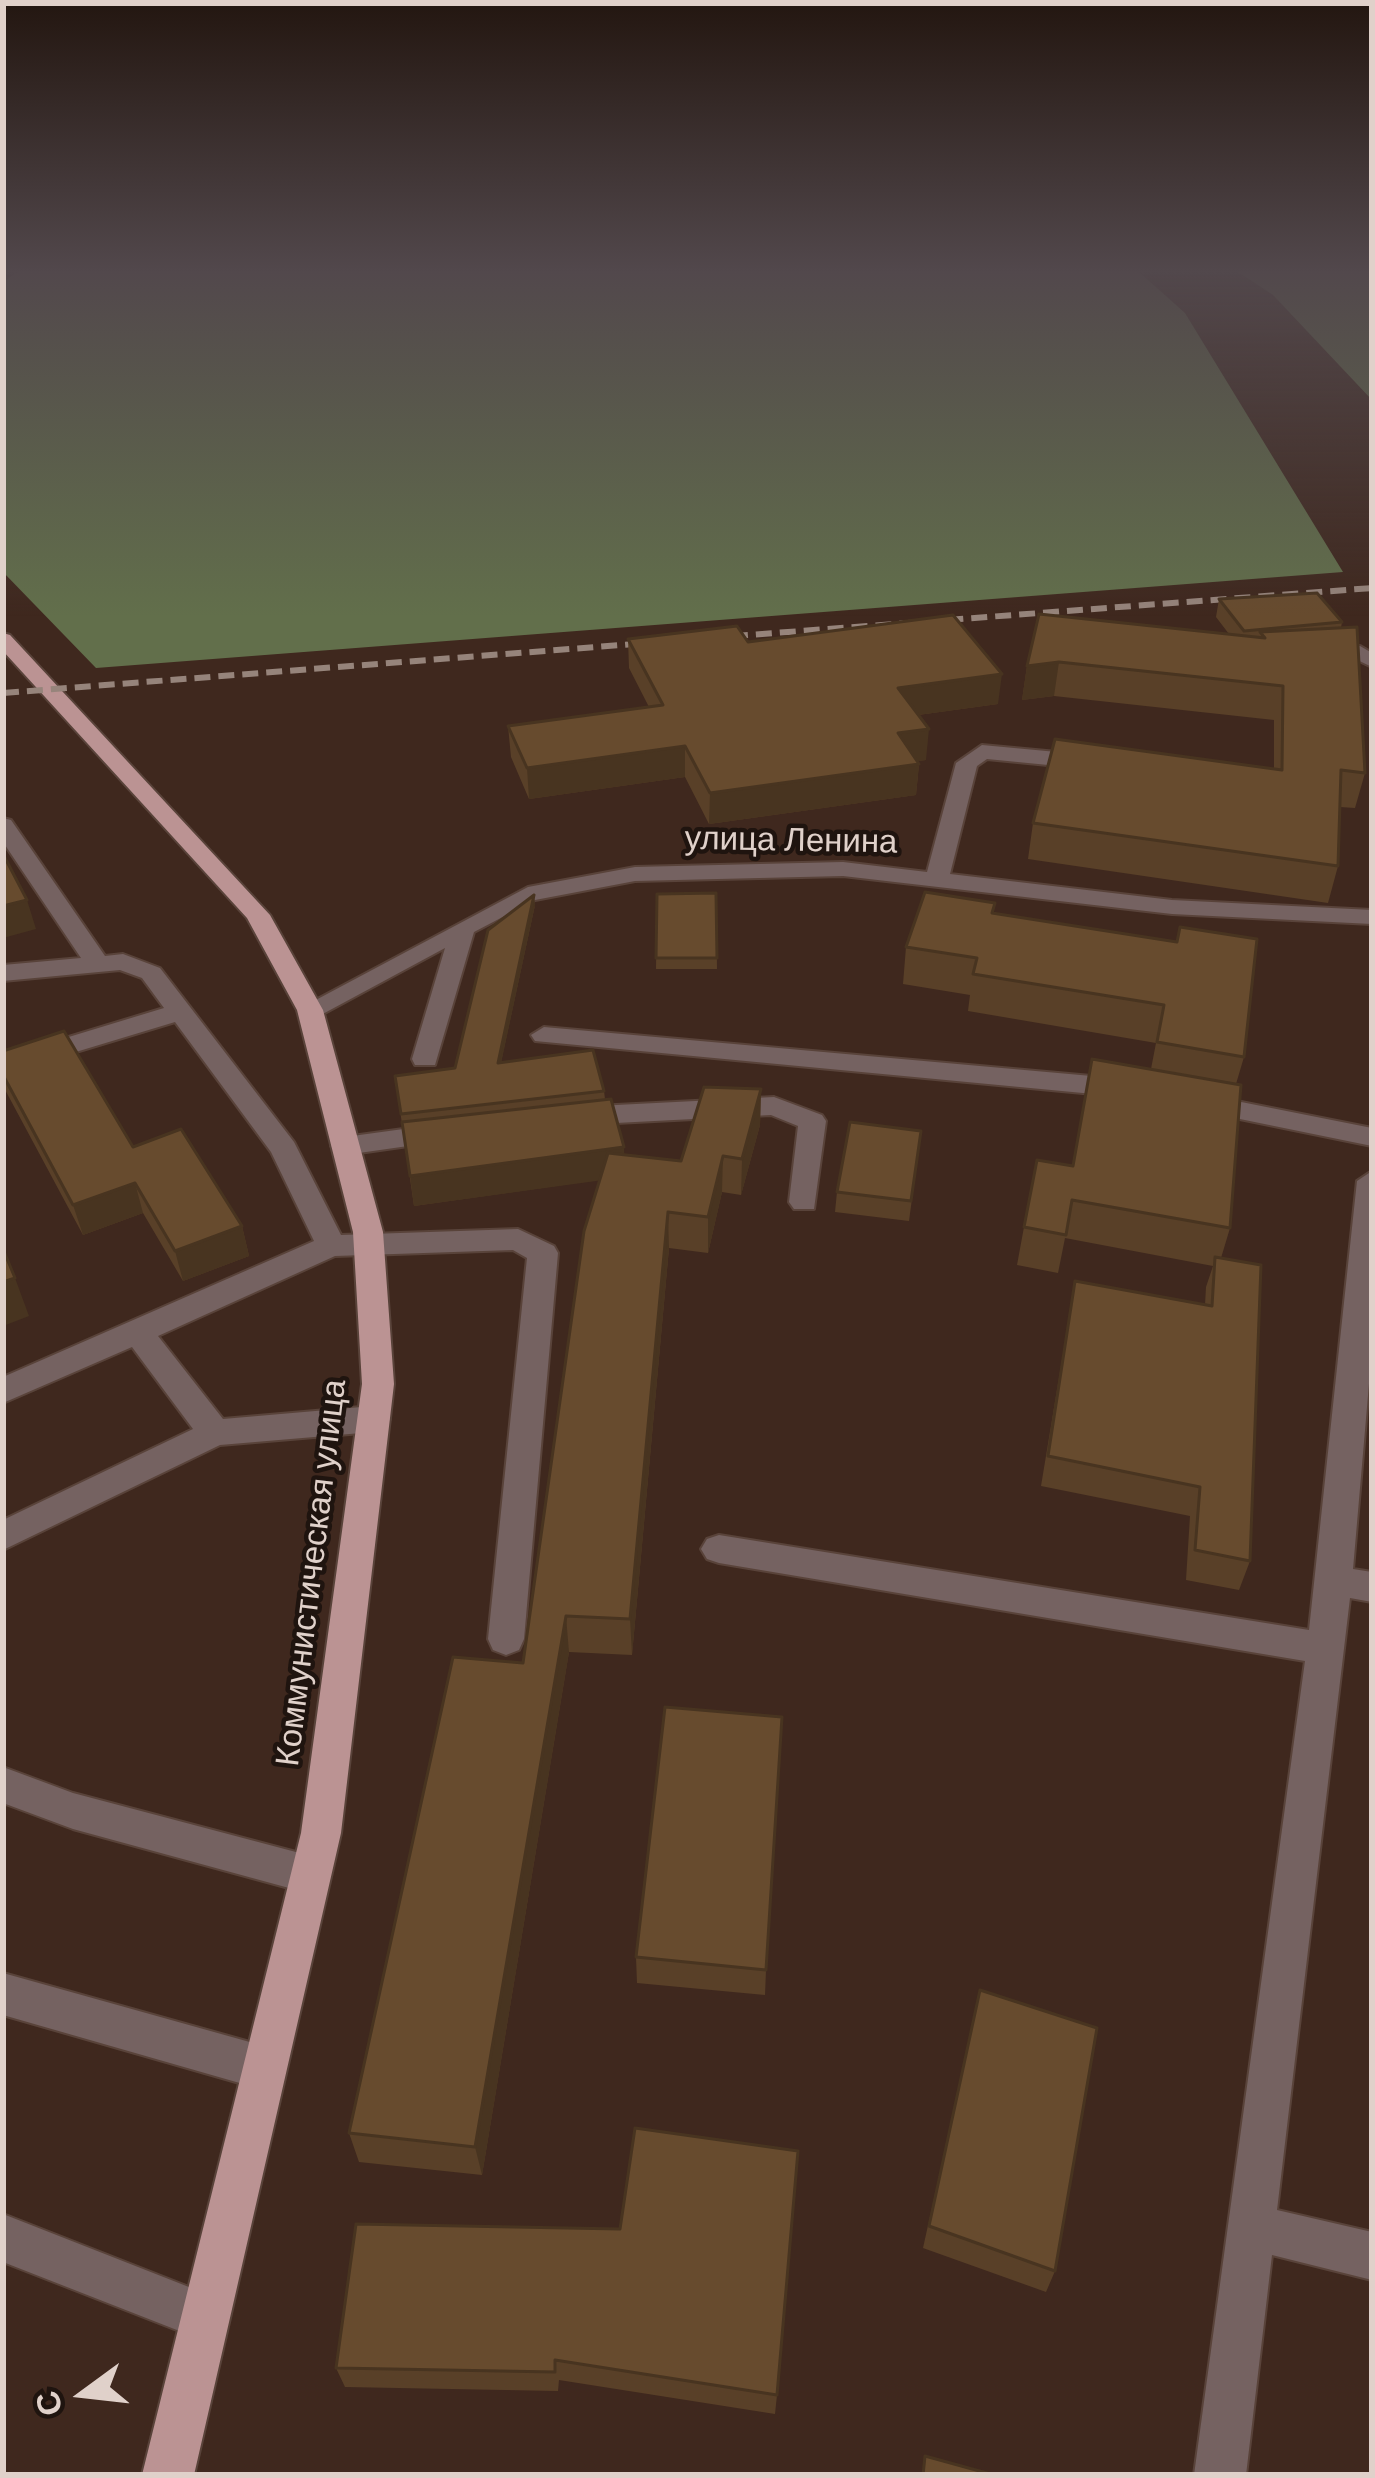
<!DOCTYPE html>
<html>
<head>
<meta charset="utf-8">
<style>
	body { margin:0 }
	#map { position:relative; width:1375px; height:2478px; overflow:hidden; background:#3f281e; font-family:"DM Sans",sans-serif }
	canvas { display:block }
	.frame { position:absolute; inset:0; border:6px solid #e0d1ca; pointer-events:none }
	.north { position:absolute; left:24px; top:2334px; width:120px; height:120px; -webkit-text-stroke:9px #1f140f; paint-order:stroke; rotate:255deg; font-size:33px; font-weight:700; line-height:48px; text-align:center; color:#e0d1ca }
	.north::after { content:''; display:block; margin:auto; width:42px; height:54px; background:#e0d1ca; clip-path:polygon(50% 0,100% 100%,50% 72%,0 100%) }
</style>
</head>
<body>
<div id="map">
<canvas width="1375" height="2478"></canvas>
<div class="frame"></div>
<div class="north">С</div>
</div>
<script>
const ctx = document.querySelector('canvas').getContext('2d');
ctx.lineJoin = 'round';
function fill(path, color) {
  ctx.fillStyle = color;
  ctx.fill(path, 'evenodd');
}
function shape(rows) {
  const path = new Path2D();
  for (const r of rows) {
    path.moveTo(r[0], r[1]);
    for (let i = 2; i < r.length; i += 2) path.lineTo(r[i], r[i + 1]);
  }
  return path;
}
function strokePath(path, color, width, dash) {
  ctx.strokeStyle = color;
  ctx.lineWidth = width;
  ctx.lineCap = dash ? 'butt' : 'round';
  ctx.setLineDash(dash || []);
  ctx.stroke(path);
}
function write(font, color, halo, rows, align = 'center') {
  ctx.font = font + ' "DM Sans",sans-serif';
  ctx.lineWidth = 9;
  ctx.setLineDash([]);
  ctx.textBaseline = 'middle';
  ctx.strokeStyle = halo;
  ctx.fillStyle = color;
  for (const [text, x, y, turn = 0] of rows) {
    ctx.save();
    ctx.translate(x, y);
    ctx.rotate((+turn || 0) * Math.PI / 180);
    ctx.textAlign = isNaN(turn) ? turn : align;
    if (halo) ctx.strokeText(text, 0, 0);
    ctx.fillText(text, 0, 0);
    ctx.restore();
  }
}
fill(shape([
	[20,270,1137,270,1185,313,1343,572,96,668,3,572,3,282],
	[1235,270,1372,270,1372,400,1273,295]
]), '#626f4b');
const minor = shape([
	[1321,645,1360,646,1372,653,1372,667,1349,656,1314,655,1314,647,1321,645],
	[982,745,1089,755,1100,762,1089,769,987,759,977,766,950,874,1172,900,1372,910,1372,924,1172,914,843,876,635,881,535,900,474,932,435,1065,415,1065,412,1059,445,948,319,1016,310,1018,297,1010,528,887,635,867,843,862,927,872,956,763,982,745],
	[3,818,11,820,105,956,123,954,160,968,294,1142,341,1235,518,1229,554,1246,558,1253,524,1639,519,1650,506,1655,493,1650,488,1639,527,1258,513,1250,335,1256,158,1336,223,1419,373,1406,385,1410,390,1419,385,1428,373,1432,220,1445,3,1550,3,1520,193,1429,132,1347,3,1403,3,1377,314,1241,271,1152,175,1022,3,1074,3,1057,164,1008,142,978,120,970,3,981,3,965,81,958,3,842,3,818],
	[544,1027,1125,1079,1139,1088,1125,1097,535,1041,531,1035,544,1027],
	[1201,1094,1372,1128,1372,1146,1191,1109,1187,1103,1201,1094],
	[774,1097,822,1115,826,1121,814,1209,794,1209,789,1202,798,1126,771,1115,577,1125,563,1116,577,1107,774,1097],
	[440,1124,450,1126,454,1133,450,1140,345,1155,331,1146,345,1137,440,1124],
	[1372,1171,1372,1349,1353,1569,1372,1572,1372,1602,1350,1598,1277,2210,1372,2232,1372,2280,1272,2255,1246,2475,1194,2475,1305,1661,719,1563,707,1559,701,1549,707,1539,719,1535,1309,1630,1357,1181,1372,1171],
	[3,1767,73,1793,311,1856,325,1861,331,1875,325,1889,311,1894,73,1829,3,1803,3,1767],
	[3,1973,264,2046,280,2052,286,2068,280,2084,264,2090,3,2015,3,1973],
	[3,2214,222,2300,229,2317,222,2334,205,2341,3,2262,3,2214]
]);
const major = shape([
	[3,633,10,635,270,915,323,1010,383,1232,394,1384,341,1833,194,2475,142,2475,301,1833,362,1384,353,1232,297,1010,247,918,3,651,3,633]
]);
strokePath(minor, '#59433a', 4);
strokePath(major, '#59433a', 4);
fill(minor, '#756261');
fill(major, '#bb9393');
strokePath(shape([
	[708,638,1372,588],
	[3,693,660,642]
]), '#96847b', 6, [16, 8]);
fill(shape([
	[1219,599,1342,622,1341,628,1365,773,1355,808,1340,807,1338,866,1328,903,1028,859,1033,823,1274,768,1274,720,1054,696,1022,700,1027,666,1229,634,1216,617],
	[628,639,748,642,998,704,918,715,926,760,917,761,919,764,916,795,709,824,685,777,529,799,511,757,508,726,649,707,629,668],
	[716,893,717,969,656,969,657,894],
	[995,903,993,913,1176,942,1244,1057,1236,1084,1230,1228,1221,1258,1250,1561,1239,1590,1186,1580,1190,1516,1041,1486,1075,1281,1205,1305,1206,1287,1213,1266,1065,1238,1058,1273,1017,1265,1024,1227,1151,1069,1156,1043,968,1011,970,995,903,984,906,947],
	[535,905,501,1062,604,1091,605,1099,624,1147,624,1155,681,1161,761,1089,760,1125,741,1195,722,1192,708,1253,669,1248,632,1655,569,1652,482,2175,359,2162,349,2133,523,1663,599,1180,414,1206,395,1076,455,1068],
	[3,1051,242,1226,249,1256,183,1281,143,1213,83,1235,3,1086],
	[921,1131,909,1221,835,1212,837,1192],
	[636,1957,766,1970,765,1995,637,1983],
	[980,1990,1055,2271,1046,2292,923,2248],
	[356,2224,777,2395,775,2414,559,2380,558,2391,345,2387,336,2368]
]), '#594028');
fill(shape([
	[1059,662,1054,696,1022,700,1027,666],
	[1002,674,998,704,896,718,898,688],
	[929,729,926,760,895,764,898,733],
	[685,746,685,777,529,799,527,768],
	[919,764,916,795,709,824,710,793],
	[534,895,535,905,499,1073,498,1063],
	[27,900,36,929,3,938,3,906],
	[761,1089,760,1125,741,1195,742,1159],
	[624,1147,625,1177,414,1206,410,1176],
	[723,1156,722,1192,708,1253,708,1217],
	[135,1183,143,1213,83,1235,73,1205],
	[668,1212,669,1248,632,1655,630,1619],
	[242,1226,249,1256,183,1281,175,1251],
	[15,1278,29,1316,3,1326,3,1282],
	[566,1616,569,1652,482,2175,475,2147]
]), '#483420');
const building = shape([
	[1317,593,1342,622,1244,631,1219,599,1317,593],
	[1039,614,1265,638,1260,632,1357,627,1365,773,1341,770,1338,866,1033,823,1055,739,1282,770,1283,686,1059,662,1027,666,1039,614],
	[953,615,1002,674,898,688,929,729,898,733,919,764,710,793,685,746,527,768,508,726,663,705,628,639,737,626,748,642,953,615],
	[3,854,27,900,3,906,3,854],
	[925,892,995,903,992,913,1177,942,1180,927,1257,939,1244,1057,1157,1042,1164,1005,973,974,977,958,906,947,925,892],
	[716,893,717,958,656,958,657,894,716,893],
	[534,895,498,1063,593,1050,604,1091,401,1114,395,1076,455,1068,488,930,534,895],
	[64,1031,133,1147,181,1129,242,1226,175,1251,135,1183,73,1205,3,1075,3,1051,64,1031],
	[1092,1059,1241,1085,1230,1228,1072,1200,1066,1235,1024,1227,1037,1160,1073,1166,1092,1059],
	[704,1087,761,1089,742,1159,723,1156,708,1217,668,1212,630,1619,566,1616,475,2147,349,2133,453,1657,523,1663,584,1231,608,1153,681,1161,704,1087],
	[611,1099,624,1147,410,1176,402,1122,611,1099],
	[850,1122,921,1131,911,1201,837,1192,850,1122],
	[3,1249,15,1278,3,1282,3,1249],
	[1215,1257,1261,1265,1250,1561,1195,1550,1200,1487,1048,1456,1075,1281,1212,1306,1215,1257],
	[665,1707,782,1717,766,1970,636,1957,665,1707],
	[980,1990,1097,2028,1055,2271,929,2226,980,1990],
	[635,2128,798,2151,777,2395,555,2360,555,2372,336,2368,356,2224,620,2229,635,2128],
	[925,2456,994,2475,923,2475,925,2456]
]);
fill(building, '#674b2e');
strokePath(building, '#483420', 3);
const sky = ctx.createLinearGradient(0, 0, 0, 617);
sky.addColorStop(0, '#231610');
sky.addColorStop(0.44, '#52484c');
sky.addColorStop(1, '#52484c00');
ctx.fillStyle = sky;
ctx.fillRect(0, 0, 1375, 617);
write('33px', '#e0d1ca', '#1f140f', [
	["улица Ленина",791,842,1],
	["Коммунистическая улица",313,1573,-83]
]);
</script>
</body>
</html>
